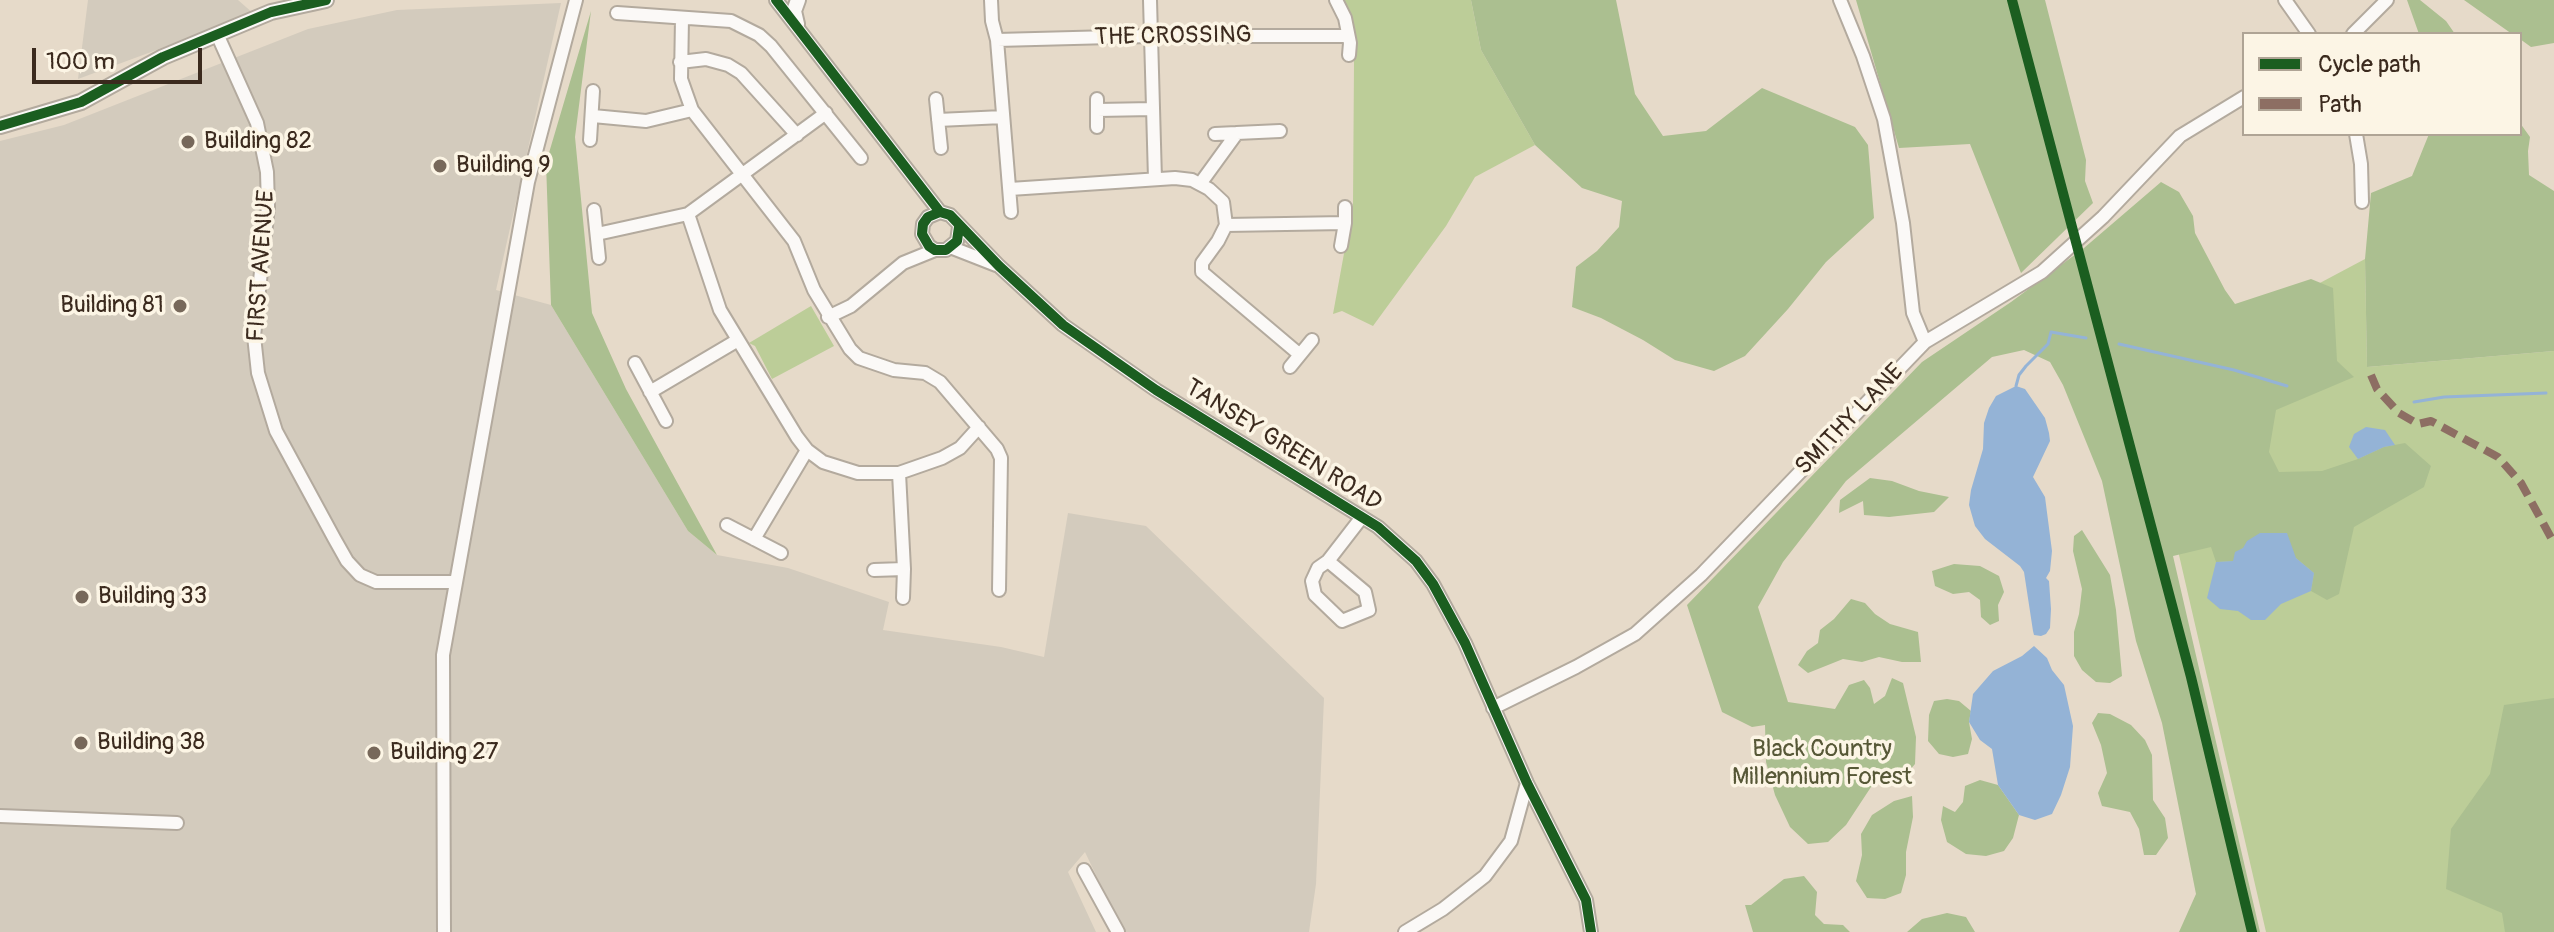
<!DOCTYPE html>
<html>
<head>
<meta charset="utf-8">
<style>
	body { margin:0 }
	#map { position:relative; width:2554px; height:932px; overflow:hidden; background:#e6dac9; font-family:Pangolin,sans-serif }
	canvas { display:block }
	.legend { position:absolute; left:2242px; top:32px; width:280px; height:104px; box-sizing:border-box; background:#fcf5e5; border:2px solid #afa495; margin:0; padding:10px 14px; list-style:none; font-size:24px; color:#3b2a1e }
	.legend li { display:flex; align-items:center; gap:16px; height:40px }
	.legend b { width:40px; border:2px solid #afa495 }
	.scale { position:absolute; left:32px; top:48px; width:170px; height:36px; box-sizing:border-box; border:4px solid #3b2a1e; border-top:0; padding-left:10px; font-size:24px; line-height:28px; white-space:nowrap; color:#3b2a1e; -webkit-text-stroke:6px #fcf5e5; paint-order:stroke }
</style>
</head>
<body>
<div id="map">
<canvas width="2554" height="932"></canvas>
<ul class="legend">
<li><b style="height:10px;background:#1b5e20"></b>Cycle path</li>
<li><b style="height:10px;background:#8d6e63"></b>Path</li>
</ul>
<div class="scale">100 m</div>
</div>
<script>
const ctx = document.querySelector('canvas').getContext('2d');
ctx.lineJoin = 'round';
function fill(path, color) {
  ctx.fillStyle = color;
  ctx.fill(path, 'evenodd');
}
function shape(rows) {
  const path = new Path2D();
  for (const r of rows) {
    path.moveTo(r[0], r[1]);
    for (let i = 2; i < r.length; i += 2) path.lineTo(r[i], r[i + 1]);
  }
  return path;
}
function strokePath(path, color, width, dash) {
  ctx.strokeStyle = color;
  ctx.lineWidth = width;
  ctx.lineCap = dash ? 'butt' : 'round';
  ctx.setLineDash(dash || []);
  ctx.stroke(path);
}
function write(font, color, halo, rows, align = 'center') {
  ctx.font = font + ' Pangolin,sans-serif';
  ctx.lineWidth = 7;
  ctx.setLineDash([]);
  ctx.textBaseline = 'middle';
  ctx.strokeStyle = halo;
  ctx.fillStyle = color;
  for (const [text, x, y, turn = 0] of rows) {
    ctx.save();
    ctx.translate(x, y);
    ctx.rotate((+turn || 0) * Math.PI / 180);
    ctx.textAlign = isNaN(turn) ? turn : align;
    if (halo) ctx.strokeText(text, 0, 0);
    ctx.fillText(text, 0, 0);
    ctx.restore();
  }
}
fill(shape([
	[88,0,238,0,254,14,78,79],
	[561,3,496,290,551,305,688,531,717,555,788,568,889,602,883,630,1001,647,1044,657,1068,513,1146,526,1324,698,1316,884,1309,932,1123,932,1085,852,1068,872,1096,932,0,932,0,141,64,125,308,29,397,10]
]), '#d3cbbd');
fill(shape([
	[1342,0,1471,0,1481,50,1535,145,1475,177,1446,226,1373,326,1342,311,1333,314,1353,204,1354,63,1350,25],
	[2365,259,2367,367,2554,351,2554,932,2266,932,2161,477,2143,377],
	[811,306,834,346,772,379,755,346,749,343]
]), '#bccd98');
fill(shape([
	[1471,0,1616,0,1635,94,1663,136,1706,131,1762,88,1855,127,1868,145,1874,218,1826,262,1788,309,1745,356,1714,371,1675,360,1643,340,1601,318,1572,307,1576,267,1597,251,1619,227,1622,201,1582,188,1535,145,1481,50],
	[1856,0,2045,0,2086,160,2085,181,2093,203,2021,273,1970,144,1899,148],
	[2407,0,2420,0,2446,21,2455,34,2419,34],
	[2464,0,2554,0,2554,43,2531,47,2520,39,2520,34,2512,34],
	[591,11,575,137,592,313,626,389,717,555,688,531,551,305,546,163],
	[2520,123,2530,137,2528,151,2529,175,2554,191,2554,351,2367,367,2365,259,2371,193,2412,176,2429,134,2520,134],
	[2161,182,2179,192,2193,216,2195,233,2225,290,2235,304,2311,279,2333,288,2337,361,2354,377,2276,410,2269,452,2279,472,2322,471,2358,459,2384,447,2405,443,2431,466,2424,487,2354,527,2339,594,2327,600,2311,591,2314,573,2296,558,2243,548,2234,561,2216,562,2211,547,2173,556,2260,932,2179,932,2196,894,2162,723,2136,641,2102,481,2063,385,2050,362,2024,350,1992,357,1846,481,1783,562,1758,607,1788,702,1835,709,1849,685,1864,680,1870,688,1874,704,1885,696,1892,678,1903,683,1916,737,1915,764,1903,778,1888,779,1871,787,1846,825,1828,842,1808,844,1790,827,1775,795,1766,762,1765,725,1752,727,1722,712,1687,605,1922,362,2011,302,2084,248],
	[1870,478,1892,481,1919,491,1949,497,1934,512,1889,517,1864,515,1863,501,1839,513,1840,500],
	[2082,530,2110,575,2116,610,2122,676,2110,683,2096,682,2082,670,2074,656,2074,632,2079,614,2082,589,2073,551,2074,536],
	[1954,564,1980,566,1999,576,2004,592,1998,605,1999,621,1990,625,1981,617,1980,600,1969,592,1953,594,1935,586,1932,571],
	[1851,599,1865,603,1875,614,1890,624,1918,632,1921,662,1902,662,1879,657,1862,662,1843,659,1808,673,1798,665,1807,651,1818,643,1820,630,1834,619],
	[2554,698,2554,932,2505,932,2502,913,2446,889,2451,829,2490,774,2504,705],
	[1947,699,1959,701,1971,711,1969,722,1972,739,1968,754,1953,757,1939,754,1928,741,1929,715,1934,701],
	[2098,713,2110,714,2131,725,2145,740,2152,755,2153,800,2165,818,2168,838,2156,855,2144,855,2139,829,2130,812,2102,806,2098,793,2107,773,2101,745,2092,723],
	[1980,780,1998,785,2019,815,2013,838,2004,851,1986,856,1966,854,1947,842,1941,820,1943,806,1955,812,1963,802,1965,786],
	[1912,796,1913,817,1906,852,1906,875,1901,893,1885,899,1867,898,1856,881,1862,855,1861,834,1872,815,1894,801],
	[1804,876,1817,892,1815,915,1824,924,1843,925,1850,932,1753,932,1745,905,1751,905,1784,879],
	[1947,913,1966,917,1975,932,1907,932,1922,919]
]), '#abbf90');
fill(shape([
	[2016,386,2025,389,2045,418,2049,433,2050,441,2033,477,2045,497,2052,551,2050,571,2046,578,2049,581,2051,609,2050,628,2046,634,2041,636,2034,635,2033,631,2024,572,2020,566,1985,539,1975,526,1969,505,1971,490,1983,449,1984,423,1989,408,1996,396],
	[2366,427,2385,430,2395,445,2384,447,2358,459,2349,447,2354,434],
	[2260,533,2287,533,2296,558,2314,573,2311,591,2281,604,2265,620,2251,620,2238,611,2220,609,2207,598,2216,562,2233,561,2235,552,2243,548,2247,541],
	[2034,646,2047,658,2052,670,2064,685,2073,726,2070,767,2061,795,2052,814,2035,820,2019,815,1998,785,1992,749,1980,740,1969,722,1973,694,1993,671,2022,656]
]), '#94b3d6');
strokePath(shape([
	[2119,344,2234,370,2287,386],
	[2016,386,2019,375,2026,366,2048,344,2051,332,2086,338],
	[2414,402,2444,397,2546,393]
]), '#94b3d6', 3);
const minor = shape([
	[776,0,940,212],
	[991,0,992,21,997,40,1011,212],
	[1150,0,1155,179],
	[1336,0,1345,18,1350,43,1349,55],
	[1840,0,1863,56,1884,119,1903,223,1913,313,1925,342],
	[2285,0,2309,34],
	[617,13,731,21,759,35,771,46,861,158],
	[682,18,681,79,692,110,794,241,814,290,850,349,859,358,894,370,925,373,940,382,997,449,1001,458,999,590],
	[217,34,257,123,267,172,268,207,254,336,258,373,276,431,334,538,347,561,360,575,376,582,456,582],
	[2353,34,2387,0],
	[997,40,1150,36,1348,36],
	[680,62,706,59,728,65,741,73,797,135],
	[936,99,941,148],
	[1097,99,1097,127],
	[1097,110,1153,109],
	[593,116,646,121,692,110],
	[938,120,1003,117],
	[1215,134,1280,131],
	[2356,134,2361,164,2362,202],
	[590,140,593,91],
	[1200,184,1237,133],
	[1010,189,1175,178,1192,180,1209,189,1223,202,1226,225,1218,241,1202,263,1202,272,1299,354],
	[594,210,599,258],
	[688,214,720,310,797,437,807,450,823,462,858,473,899,473,942,458,960,448,979,427],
	[1226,225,1345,223],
	[959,227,957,241,946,250,935,250,929,246,922,234,923,224,928,217,940,212,950,215,999,266,1063,325,1156,390,1378,527,1416,561,1433,584,1465,643,1527,783,1586,900,1591,932],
	[597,234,688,214,826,113],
	[1341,246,1345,223,1345,207],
	[950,247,996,265],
	[828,317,851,306,903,263,935,250],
	[635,363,666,421],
	[1290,367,1312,340],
	[650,392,738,340],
	[899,473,904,569,903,598],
	[727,525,781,553],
	[754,539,807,450],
	[1328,561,1365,592,1369,610,1342,621,1315,595,1312,581,1318,568,1328,561,1362,517],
	[874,570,904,569],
	[1493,708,1576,667,1635,634,1701,575,1925,342,2042,272,2103,217,2180,136,2244,97],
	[0,816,177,823],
	[1084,870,1118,932],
	[444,932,443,655,528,182,576,0],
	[1405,932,1443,909,1485,876,1511,841,1527,783]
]);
const major = shape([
	[797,24,794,11,798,0],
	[0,126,81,102,163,57,271,12,326,0]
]);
strokePath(minor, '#b3aa9e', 16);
strokePath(major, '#b3aa9e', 18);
strokePath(minor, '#fbf9f7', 12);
strokePath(major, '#fbf9f7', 14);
strokePath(shape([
	[2371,375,2377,389,2399,413,2418,424,2431,421,2498,457,2521,483,2554,543]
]), '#8d6e63', 8, [16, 8]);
strokePath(shape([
	[776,0,940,212],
	[2012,0,2191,677,2252,932],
	[0,126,81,102,163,57,271,12,326,0],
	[959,227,957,241,946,250,935,250,929,246,922,234,923,224,928,217,940,212,950,215,999,266,1063,325,1156,390,1378,527,1416,561,1433,584,1465,643,1527,783,1586,900,1591,932]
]), '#1b5e20', 10);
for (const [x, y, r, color] of [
	[188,142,8,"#77685a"],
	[440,166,8,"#77685a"],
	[180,306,8,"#77685a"],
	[82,597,8,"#77685a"],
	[81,743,8,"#77685a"],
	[374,753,8,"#77685a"]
]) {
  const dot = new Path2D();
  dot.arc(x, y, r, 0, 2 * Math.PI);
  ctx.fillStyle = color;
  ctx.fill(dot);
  strokePath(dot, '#fcf5e5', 3);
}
write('24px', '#3b2a1e', '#fcf5e5', [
	["THE CROSSING",1173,37,-1],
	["FIRST AVENUE",262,266,-86],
	["SMITHY LANE",1850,420,-46],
	["TANSEY GREEN ROAD",1283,446,32]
]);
write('24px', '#3b2a1e', '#fcf5e5', [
	["Building 82",204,142],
	["Building 9",456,166],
	["Building 81",164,306,"right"],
	["Building 33",98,597],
	["Building 38",97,743],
	["Building 27",390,753]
], 'left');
write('24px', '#575837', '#fcf5e5', [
	["Black Country",1822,750],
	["Millennium Forest",1822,778]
]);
</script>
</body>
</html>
